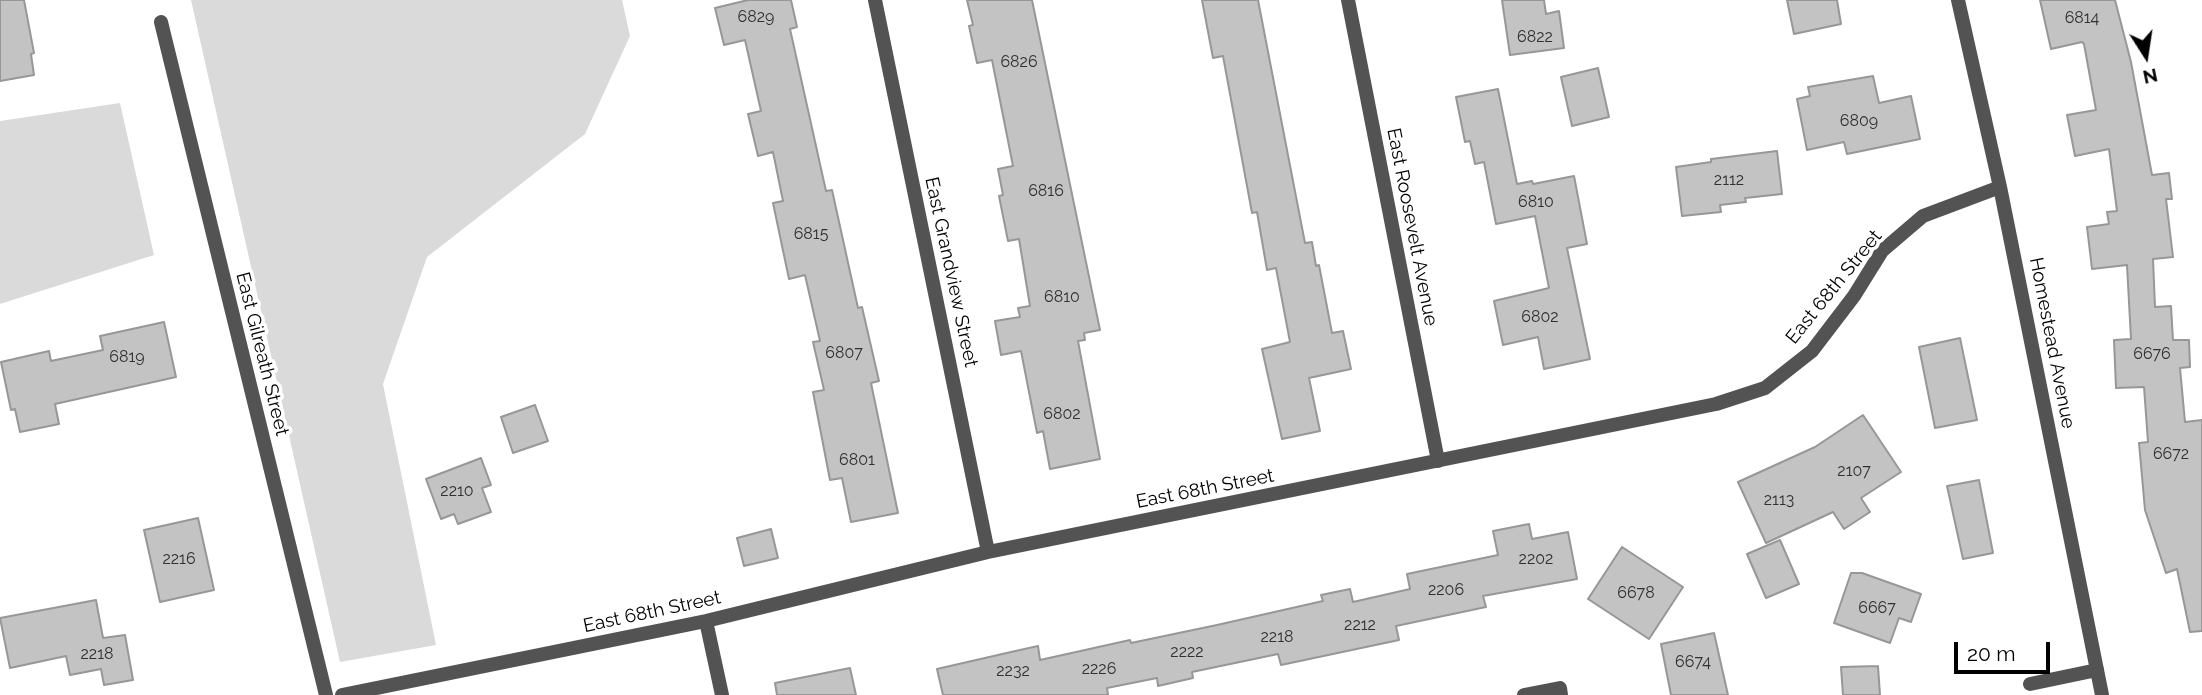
<!DOCTYPE html>
<html>
<head>
<meta charset="utf-8">
<style>
	body { margin:0 }
	#map { position:relative; width:2202px; height:695px; overflow:hidden; background:#fff; font-family:Raleway,sans-serif }
	canvas { display:block }
	.north { position:absolute; left:2111px; top:21px; width:70px; height:70px; -webkit-text-stroke:5px #fff; paint-order:stroke; rotate:168deg; font-size:19px; font-weight:700; line-height:28px; text-align:center; color:#000 }
	.north::after { content:''; display:block; margin:auto; width:24px; height:32px; background:#000; clip-path:polygon(50% 0,100% 100%,50% 72%,0 100%) }
	.scale { position:absolute; left:1954px; top:642px; width:96px; height:32px; box-sizing:border-box; border:4px solid #000; border-top:0; padding-left:9px; font-size:21px; line-height:24px; white-space:nowrap; color:#000; -webkit-text-stroke:5px #fff; paint-order:stroke }
</style>
</head>
<body>
<div id="map">
<canvas width="2202" height="695"></canvas>
<div class="north">N</div>
<div class="scale">20 m</div>
</div>
<script>
const ctx = document.querySelector('canvas').getContext('2d');
ctx.lineJoin = 'round';
function fill(path, color) {
  ctx.fillStyle = color;
  ctx.fill(path, 'evenodd');
}
function shape(rows) {
  const path = new Path2D();
  for (const r of rows) {
    path.moveTo(r[0], r[1]);
    for (let i = 2; i < r.length; i += 2) path.lineTo(r[i], r[i + 1]);
  }
  return path;
}
function strokePath(path, color, width, dash) {
  ctx.strokeStyle = color;
  ctx.lineWidth = width;
  ctx.lineCap = dash ? 'butt' : 'round';
  ctx.setLineDash(dash || []);
  ctx.stroke(path);
}
function write(font, color, halo, rows, align = 'center') {
  ctx.font = font + ' Raleway,sans-serif';
  ctx.lineWidth = 7;
  ctx.setLineDash([]);
  ctx.textBaseline = 'middle';
  ctx.strokeStyle = halo;
  ctx.fillStyle = color;
  for (const [text, x, y, turn = 0] of rows) {
    ctx.save();
    ctx.translate(x, y);
    ctx.rotate((+turn || 0) * Math.PI / 180);
    ctx.textAlign = isNaN(turn) ? turn : align;
    if (halo) ctx.strokeText(text, 0, 0);
    ctx.fillText(text, 0, 0);
    ctx.restore();
  }
}
fill(shape([
	[191,0,622,0,630,36,585,134,427,257,383,384,436,645,340,662],
	[120,103,154,255,0,304,0,121]
]), '#dadada');
const building = shape([
	[0,0,24,0,34,53,31,54,34,75,0,81,0,0],
	[748,0,791,0,797,27,790,29,826,191,832,190,858,308,862,307,879,381,871,383,898,513,851,522,842,478,830,480,813,392,824,390,813,342,820,341,805,275,789,279,773,203,783,201,773,152,758,156,748,114,761,111,745,40,724,45,715,8,748,0],
	[967,0,1032,0,1100,330,1084,333,1085,340,1078,341,1100,459,1050,469,1043,431,1037,433,1021,351,1001,355,995,321,1020,317,1018,308,1030,306,1019,239,1008,241,999,196,1003,195,998,169,1013,166,992,60,977,63,969,26,973,25,967,0],
	[1202,0,1258,0,1305,243,1312,242,1316,266,1319,265,1332,333,1343,331,1351,369,1309,378,1320,431,1282,439,1262,349,1290,342,1276,268,1267,270,1257,212,1252,213,1223,56,1213,58,1202,0],
	[1502,0,1544,0,1546,14,1559,11,1564,48,1510,55,1502,0],
	[1787,0,1837,0,1841,24,1794,34,1787,0],
	[2040,0,2115,0,2131,62,2152,175,2169,173,2172,199,2166,199,2173,257,2153,259,2155,307,2171,306,2173,340,2189,340,2190,367,2180,368,2185,422,2202,420,2202,631,2190,632,2177,569,2166,573,2145,510,2139,443,2148,442,2144,387,2116,388,2114,340,2131,339,2127,265,2092,269,2087,227,2109,224,2107,212,2117,211,2109,149,2075,156,2067,115,2096,110,2084,44,2082,42,2051,49,2040,0],
	[1598,68,1609,117,1572,126,1561,77,1598,68],
	[1873,76,1879,103,1911,96,1920,139,1847,154,1844,142,1807,150,1797,99,1810,96,1808,87,1873,76],
	[1498,89,1517,184,1532,181,1533,184,1574,176,1587,244,1567,248,1590,359,1544,369,1538,337,1503,345,1494,301,1549,288,1535,216,1496,224,1484,162,1475,164,1470,141,1465,142,1456,97,1498,89],
	[1777,151,1782,194,1745,198,1746,202,1720,205,1721,212,1682,216,1676,167,1711,162,1711,159,1777,151],
	[164,322,176,377,55,404,59,424,20,432,15,409,11,410,1,362,49,351,51,361,103,350,100,336,164,322],
	[1960,338,1977,420,1935,428,1919,347,1960,338],
	[535,405,548,441,513,453,501,417,535,405],
	[1863,415,1901,472,1861,498,1870,512,1844,529,1833,512,1766,543,1738,482,1815,447,1863,415],
	[481,458,491,485,482,488,491,512,458,524,454,514,441,519,426,479,481,458],
	[1979,480,1993,553,1963,559,1947,486,1979,480],
	[198,518,214,590,160,602,144,530,198,518],
	[1529,524,1532,539,1568,532,1577,579,1483,596,1486,607,1396,626,1399,640,1281,665,1278,654,1192,672,1193,678,1158,686,1157,678,1107,688,1108,695,943,695,937,669,1011,652,1038,646,1040,660,1130,640,1131,643,1217,625,1323,601,1321,595,1350,589,1353,602,1410,589,1407,574,1498,555,1493,531,1529,524],
	[771,529,778,558,744,566,737,538,771,529],
	[1780,540,1799,584,1766,598,1747,554,1780,540],
	[1622,547,1683,587,1649,639,1588,599,1622,547],
	[1851,573,1862,573,1921,594,1911,622,1899,618,1890,643,1834,623,1851,573],
	[96,600,103,638,125,635,133,680,104,685,101,669,70,675,66,656,10,668,0,618,96,600],
	[1714,633,1728,695,1671,695,1661,644,1714,633],
	[1878,666,1880,695,1843,695,1841,667,1878,666],
	[850,668,856,695,777,695,775,683,850,668]
]);
fill(building, '#c3c3c3');
strokePath(building, '#979797', 2);
strokePath(shape([
	[2030,684,2097,670]
]), '#535353', 14);
strokePath(shape([
	[875,0,988,552],
	[1348,0,1438,461],
	[1958,0,2000,187,2102,695],
	[161,22,326,695],
	[706,621,722,695],
	[342,695,706,621,988,552,1716,404,1765,388,1812,351,1854,296,1882,251,1923,216,2000,187],
	[1524,695,1560,688,1561,695]
]), '#535353', 14);
write('16px', '#313131', null, [
	["6829",756,17],
	["6814",2082,18],
	["6822",1535,37],
	["6826",1019,62],
	["6809",1859,121],
	["2112",1729,180],
	["6816",1046,191],
	["6810",1536,202],
	["6815",811,234],
	["6810",1062,297],
	["6802",1540,317],
	["6807",844,353],
	["6676",2152,354],
	["6819",127,357],
	["6802",1062,414],
	["6672",2171,454],
	["6801",857,460],
	["2107",1854,471],
	["2210",457,491],
	["2113",1779,500],
	["2216",179,559],
	["2202",1536,559],
	["2206",1446,590],
	["6678",1636,593],
	["6667",1877,608],
	["2212",1360,625],
	["2218",1277,637],
	["2222",1187,652],
	["2218",97,654],
	["6674",1693,662],
	["2226",1099,669],
	["2232",1013,671]
]);
write('19px', '#000', '#fff', [
	["East Roosevelt Avenue",1412,227,79],
	["East Grandview Street",951,272,78],
	["East 68th Street",1834,287,-51],
	["Homestead Avenue",2052,343,79],
	["East Gilreath Street",262,354,76],
	["East 68th Street",1205,489,-11],
	["East 68th Street",652,612,-12]
]);
</script>
</body>
</html>
